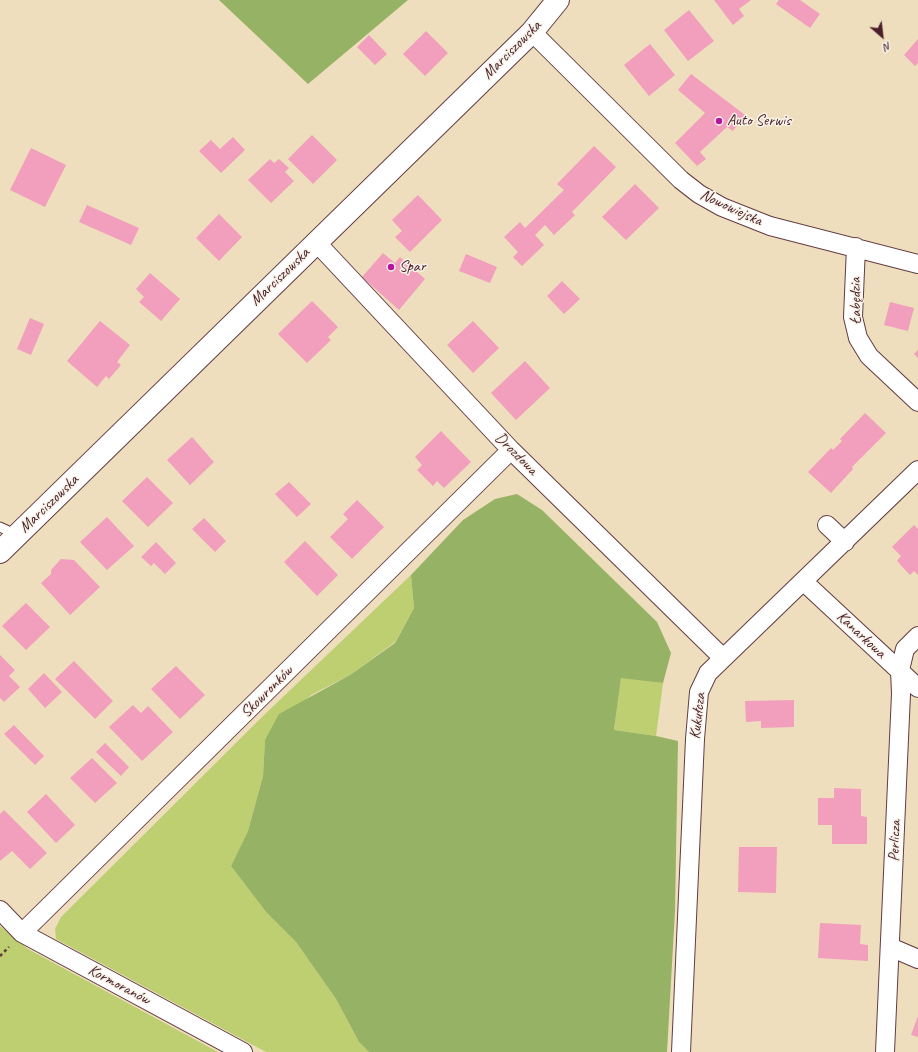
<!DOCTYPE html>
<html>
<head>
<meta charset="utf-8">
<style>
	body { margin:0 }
	#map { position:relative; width:918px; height:1052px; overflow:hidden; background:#eedebd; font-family:Caveat,sans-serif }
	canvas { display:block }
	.north { position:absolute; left:862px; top:16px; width:40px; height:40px; -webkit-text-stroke:3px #f7f3e8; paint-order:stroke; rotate:152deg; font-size:11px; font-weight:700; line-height:16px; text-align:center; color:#4a1f2b }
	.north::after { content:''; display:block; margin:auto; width:14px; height:18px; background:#4a1f2b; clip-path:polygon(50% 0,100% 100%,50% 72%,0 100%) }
</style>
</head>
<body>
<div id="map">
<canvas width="918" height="1052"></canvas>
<div class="north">N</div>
</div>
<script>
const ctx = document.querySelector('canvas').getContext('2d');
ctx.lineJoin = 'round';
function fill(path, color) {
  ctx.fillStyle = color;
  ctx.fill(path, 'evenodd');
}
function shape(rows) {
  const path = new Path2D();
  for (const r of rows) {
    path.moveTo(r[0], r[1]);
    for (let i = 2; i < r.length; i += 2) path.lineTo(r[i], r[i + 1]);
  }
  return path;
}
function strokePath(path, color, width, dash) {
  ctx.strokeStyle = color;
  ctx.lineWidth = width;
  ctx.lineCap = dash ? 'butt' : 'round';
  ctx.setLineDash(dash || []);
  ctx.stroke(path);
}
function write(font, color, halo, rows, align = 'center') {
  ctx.font = font + ' Caveat,sans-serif';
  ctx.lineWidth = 3;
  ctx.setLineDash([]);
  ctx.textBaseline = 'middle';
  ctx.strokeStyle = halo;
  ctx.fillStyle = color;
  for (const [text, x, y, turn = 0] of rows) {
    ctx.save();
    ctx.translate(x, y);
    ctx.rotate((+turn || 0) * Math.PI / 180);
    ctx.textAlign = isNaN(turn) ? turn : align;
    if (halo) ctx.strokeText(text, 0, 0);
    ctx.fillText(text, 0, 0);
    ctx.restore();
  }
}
fill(shape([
	[411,575,414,608,395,642,350,675,311,695,265,740,263,776,248,831,231,866,266,912,296,942,336,999,359,1042,369,1052,266,1052,56,939,55,929,61,917,264,715],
	[621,677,663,683,656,736,614,730],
	[0,926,28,949,218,1052,0,1052]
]), '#becf72');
fill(shape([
	[219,0,408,0,308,84],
	[517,494,542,510,657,622,671,653,663,683,621,678,614,730,656,736,678,741,675,911,667,1052,369,1052,359,1042,336,999,296,942,266,912,231,866,248,831,263,776,265,740,279,714,350,675,395,643,414,608,411,575,463,520,495,499]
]), '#96b264');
fill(shape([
	[714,0,751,0,739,9,744,16,733,25],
	[779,0,800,0,820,14,810,28,776,4],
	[689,10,714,41,688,61,664,30],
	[426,31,448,53,425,76,403,54],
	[369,35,387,54,375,65,357,47],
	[918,39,918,63,915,66,904,55],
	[650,44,675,75,649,96,624,65],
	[691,74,745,115,733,131,727,127,700,152,706,159,697,166,675,143,705,113,678,90],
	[312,135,337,160,313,184,288,159],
	[233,137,245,150,221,173,199,151,211,140,220,149],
	[594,146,616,167,572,212,575,215,554,235,545,225,535,235,544,245,522,266,513,257,518,252,504,237,520,222,525,228,564,190,557,184],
	[31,148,66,165,45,207,10,190],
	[270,159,274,163,279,159,289,168,285,172,294,181,271,203,248,180],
	[635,184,659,208,626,240,602,217],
	[418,195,442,220,410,252,395,237,402,231,392,220],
	[87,205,139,228,131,245,79,222],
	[219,214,242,237,219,261,196,238],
	[383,253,395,263,400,257,425,279,399,310,362,277],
	[466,254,497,267,490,283,459,271],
	[150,273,180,299,161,321,139,302,144,297,136,289],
	[562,281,580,299,564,314,547,296],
	[312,301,338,327,328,337,331,340,307,363,278,334],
	[890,302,914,308,908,331,884,325],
	[30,318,44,324,31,355,17,349],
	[100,321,130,345,117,362,121,365,109,379,106,376,97,387,67,361],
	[473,321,499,348,473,373,447,345],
	[918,350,918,358,914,354],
	[525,361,550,388,516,420,491,393],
	[865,413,886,433,852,467,853,469,831,493,808,472,831,448,833,450,842,441,840,439],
	[441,431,471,462,444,488,437,481,433,486,417,470,422,465,415,457],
	[192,437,214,462,190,485,167,460],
	[147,477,173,503,148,527,122,501],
	[289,482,311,504,297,517,275,494],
	[357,500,384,527,352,559,330,537,348,519,343,514],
	[107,517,134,546,107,570,80,542],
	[204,518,226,541,215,552,192,529],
	[914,525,918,529,918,575,914,571,910,575,897,561,901,556,892,547],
	[305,541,338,575,317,596,284,562],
	[156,542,176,563,165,574,154,563,151,566,141,557],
	[61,559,74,560,100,587,70,615,41,583,51,574,51,570],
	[26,603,50,627,26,650,2,626],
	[0,655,15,670,9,676,20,687,4,702,0,698],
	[74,661,113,701,95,719,55,679],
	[176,666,205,695,180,719,151,689],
	[44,673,62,692,45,708,28,689],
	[794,700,794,727,761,728,761,721,746,722,745,701],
	[133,705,141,713,148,706,173,732,142,761,109,727],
	[14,725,44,756,35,765,4,734],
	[105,743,129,767,121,776,96,752],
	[92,758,117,783,95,803,70,778],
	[834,788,861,789,861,816,867,817,867,844,832,844,832,825,818,825,818,798,834,798],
	[46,794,75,825,56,843,27,812],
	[4,810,47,853,30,869,12,851,0,861,0,814],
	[739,847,777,847,776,893,738,892],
	[820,923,861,925,860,944,868,945,868,961,818,958],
	[918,1016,918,1037,911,1035]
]), '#f19fbc');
const service = shape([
	[0,527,17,535]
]);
const minor = shape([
	[532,32,681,180,699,194,722,207,770,226,918,264],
	[316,242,511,450,723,658],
	[856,247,853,317,858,338,869,356,918,402],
	[827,525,845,542],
	[804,582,918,688],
	[0,910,22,933,243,1052],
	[22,933,511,450],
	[890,947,918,959],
	[681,1052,695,739,699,692,708,673,918,470],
	[885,1052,901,694,900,670,905,649,918,636]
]);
const tertiary = shape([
	[0,552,532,32,558,0]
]);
strokePath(service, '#633c41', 11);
strokePath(minor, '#633c41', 20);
strokePath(tertiary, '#633c41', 24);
strokePath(shape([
	[0,956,9,947]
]), '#633c41', 2.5, [3, 3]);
strokePath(service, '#fff', 9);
strokePath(minor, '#fff', 18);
strokePath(tertiary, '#fff', 22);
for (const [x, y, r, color] of [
	[719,121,4,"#b5179e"],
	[391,267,4,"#b5179e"]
]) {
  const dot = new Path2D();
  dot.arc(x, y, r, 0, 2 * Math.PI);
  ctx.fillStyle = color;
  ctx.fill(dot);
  strokePath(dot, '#f7f3e8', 1.5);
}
write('16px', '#4a1f2b', '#f7f3e8', [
	["Marciszowska",512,50,-45],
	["Nowowiejska",731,208,25],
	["Marciszowska",280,277,-44],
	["Łabędzia",856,301,-91],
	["Drozdowa",516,454,45],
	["Marciszowska",49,504,-44],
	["Kanarkowa",861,635,43],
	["Skowronków",267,692,-45],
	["Kukułcza",698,716,-83],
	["Perlicza",895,841,-88],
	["Kormoranów",119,985,28]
]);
write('16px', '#4a1f2b', '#f7f3e8', [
	["Auto Serwis",727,121],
	["Spar",399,267]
], 'left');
</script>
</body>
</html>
